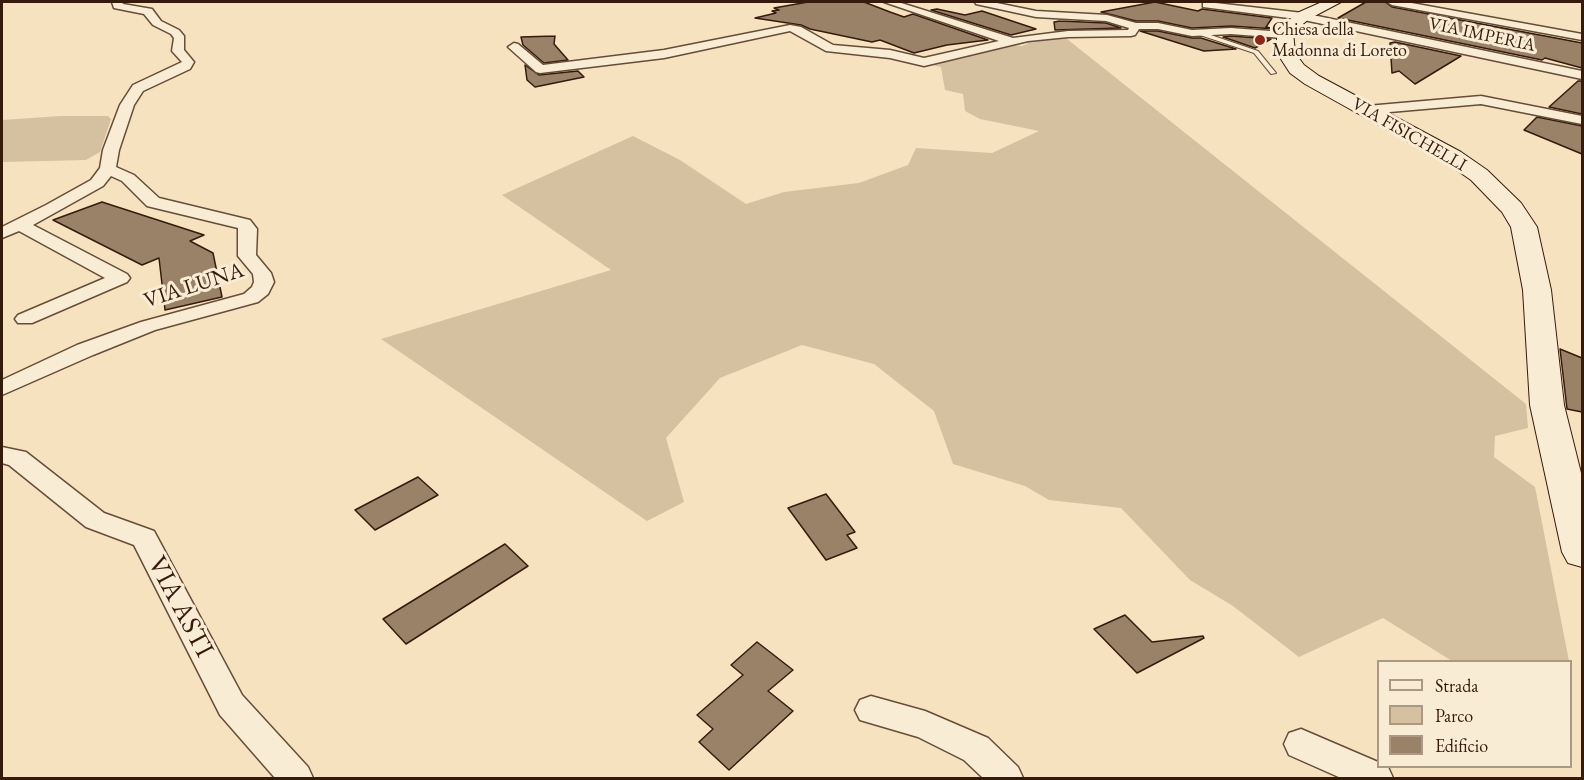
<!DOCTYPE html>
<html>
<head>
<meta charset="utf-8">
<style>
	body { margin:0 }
	#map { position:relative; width:1584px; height:780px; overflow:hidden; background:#f6e2be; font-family:"EB Garamond",serif }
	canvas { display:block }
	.frame { position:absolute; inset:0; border:3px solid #361b0d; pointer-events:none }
	.legend { position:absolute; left:1377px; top:660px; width:195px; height:108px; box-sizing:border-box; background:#f9ecd5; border:2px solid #ab9885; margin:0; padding:8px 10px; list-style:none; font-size:18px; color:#361b0d }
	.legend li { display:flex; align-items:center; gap:12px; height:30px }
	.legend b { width:30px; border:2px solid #ab9885 }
</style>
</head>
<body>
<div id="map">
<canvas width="1584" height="780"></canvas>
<div class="frame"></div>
<ul class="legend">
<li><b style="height:8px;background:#f9ecd5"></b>Strada</li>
<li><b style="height:16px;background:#d5c0a0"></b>Parco</li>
<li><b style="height:16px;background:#9a8269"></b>Edificio</li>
</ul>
</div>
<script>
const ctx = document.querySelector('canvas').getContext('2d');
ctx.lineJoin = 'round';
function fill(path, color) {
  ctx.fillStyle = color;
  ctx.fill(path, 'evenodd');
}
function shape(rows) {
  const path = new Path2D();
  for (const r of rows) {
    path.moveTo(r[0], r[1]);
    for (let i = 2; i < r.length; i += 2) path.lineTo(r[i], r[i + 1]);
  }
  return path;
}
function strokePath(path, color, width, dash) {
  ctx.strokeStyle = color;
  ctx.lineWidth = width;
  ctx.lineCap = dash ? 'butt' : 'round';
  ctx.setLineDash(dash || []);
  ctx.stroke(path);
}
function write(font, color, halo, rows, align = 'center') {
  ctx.font = font + ' "EB Garamond",serif';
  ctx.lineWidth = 6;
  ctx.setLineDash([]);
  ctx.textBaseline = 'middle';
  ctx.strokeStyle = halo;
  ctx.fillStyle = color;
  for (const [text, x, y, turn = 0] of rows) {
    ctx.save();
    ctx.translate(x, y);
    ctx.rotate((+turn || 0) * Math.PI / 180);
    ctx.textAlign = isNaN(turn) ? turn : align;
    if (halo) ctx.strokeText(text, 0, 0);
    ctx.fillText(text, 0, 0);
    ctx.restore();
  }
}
fill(shape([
	[1062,35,1526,404,1528,428,1495,436,1494,457,1535,487,1569,661,1452,661,1383,618,1299,657,1233,606,1190,580,1121,508,1049,500,1025,486,953,464,934,411,874,364,802,345,720,378,666,438,684,502,647,521,381,339,611,270,502,195,633,136,680,160,746,204,784,192,859,183,908,165,916,148,992,153,1039,131,980,119,965,111,963,94,945,90,941,67,928,64,1005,44,1022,46,1027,44,1028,40],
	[61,116,108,116,111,119,100,152,86,160,2,162,2,120]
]), '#d5c0a0');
const building = shape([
	[808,2,864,2,890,12,904,17,913,14,988,40,947,45,914,53,880,40,872,42,810,29,801,25,755,18,776,13,772,11,779,10,774,8,808,2],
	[1155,2,1198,11,1202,9,1272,18,1266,27,1276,29,1231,26,1192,28,1158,21,1136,21,1101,12,1155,2],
	[1366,2,1385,2,1392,7,1582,43,1582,68,1545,58,1542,60,1338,18,1366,2],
	[937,9,965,15,982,11,1036,29,1011,35,931,10,937,9],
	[1060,21,1106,23,1121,28,1055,30,1054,22,1060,21],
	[1140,31,1158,31,1192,38,1201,38,1236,49,1204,51,1140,31],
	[555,36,554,44,568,60,544,63,523,45,521,37,555,36],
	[1231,36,1271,39,1255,48,1223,37,1231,36],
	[1395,42,1461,56,1415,84,1399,71,1392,73,1390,43,1395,42],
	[525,65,539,75,578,71,584,77,535,87,527,80,525,65],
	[1578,81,1582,81,1582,114,1549,107,1578,81],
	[1537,117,1582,126,1582,154,1524,130,1537,117],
	[102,202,204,235,190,241,213,253,222,297,165,310,159,258,142,265,53,220,102,202],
	[1560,349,1582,358,1582,412,1567,409,1560,349],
	[418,477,438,495,375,530,355,510,418,477],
	[826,494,855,532,847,535,857,548,826,560,788,508,826,494],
	[505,544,528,566,406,644,383,619,505,544],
	[1125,615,1152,642,1203,636,1204,638,1137,673,1094,629,1125,615],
	[757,642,793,670,768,691,793,711,729,770,699,742,713,729,697,715,743,675,731,665,757,642]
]);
fill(building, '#9a8269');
strokePath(building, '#361b0d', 1.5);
const lane = shape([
	[1199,31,1258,51,1276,73,1271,74,1254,53,1197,34,1199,31]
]);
const street = shape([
	[112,2,122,2,123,4,152,9,161,21,179,30,184,36,184,50,194,62,190,69,143,91,134,105,119,150,116,167,134,175,159,198,250,220,257,229,256,255,271,273,274,282,268,294,258,302,155,330,93,355,2,395,2,380,77,345,141,322,244,294,252,287,254,282,253,274,238,256,238,228,147,206,122,181,111,176,103,186,33,225,127,274,130,278,127,282,32,323,18,323,15,319,18,315,105,278,19,231,2,238,2,227,46,205,91,180,100,168,103,150,120,105,133,85,182,62,172,51,174,38,171,34,153,25,144,14,114,8,112,2],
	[884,2,898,2,1013,38,1068,31,1128,30,1129,28,1106,21,1036,17,976,4,975,2,992,2,1036,11,1107,15,1136,23,1158,23,1192,30,1231,28,1283,32,1289,35,1283,38,1231,34,1192,36,1158,29,1139,29,1135,35,1131,36,1068,37,1028,41,924,66,890,58,826,51,790,31,664,58,540,73,536,72,508,47,514,43,518,44,543,65,664,50,790,25,801,27,833,45,890,50,924,58,999,41,884,2],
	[1207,2,1303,13,1582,71,1582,79,1304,20,1203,7,1203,3,1207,2],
	[1387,2,1406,2,1582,34,1582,40,1392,5,1387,2],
	[1481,96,1582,116,1582,124,1481,104,1367,114,1360,110,1367,106,1481,96],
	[2,447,26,452,104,513,154,531,242,695,308,767,313,778,275,778,220,715,134,545,86,527,9,465,2,463,2,447],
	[871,696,925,711,988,738,1018,767,1023,778,983,778,964,760,918,737,860,720,855,710,860,700,871,696],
	[1301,729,1378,762,1378,766,1388,767,1393,778,1341,778,1289,755,1284,744,1289,733,1301,729]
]);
const secondary = shape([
	[1322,2,1341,2,1309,19,1293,32,1295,53,1304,65,1319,76,1461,152,1487,170,1521,203,1537,227,1551,290,1564,405,1582,477,1582,567,1568,563,1562,552,1530,405,1523,290,1511,227,1502,212,1471,180,1445,162,1305,84,1290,73,1277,53,1277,31,1297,13,1322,2]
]);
strokePath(lane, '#664d39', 2);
strokePath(street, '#664d39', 3);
strokePath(secondary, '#361b0d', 2);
fill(lane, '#f9ecd5');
fill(street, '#f9ecd5');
fill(secondary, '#f9ecd5');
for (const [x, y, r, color] of [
	[1260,40,6,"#8f2418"]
]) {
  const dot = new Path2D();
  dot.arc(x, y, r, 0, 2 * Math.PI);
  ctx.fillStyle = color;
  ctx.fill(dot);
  strokePath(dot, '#f9ecd5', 2);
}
write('18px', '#361b0d', '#f9ecd5', [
	["Chiesa della",1272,30],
	["Madonna di Loreto",1272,51]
], 'left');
write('18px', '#361b0d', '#f9ecd5', [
	["VIA IMPERIA",1482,35,12],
	["VIA FISICHELLI",1409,135,30]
]);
write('22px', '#361b0d', '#f9ecd5', [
	["VIA LUNA",194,286,-18]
]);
write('27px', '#361b0d', '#f9ecd5', [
	["VIA ASTI",180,607,62]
]);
</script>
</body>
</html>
